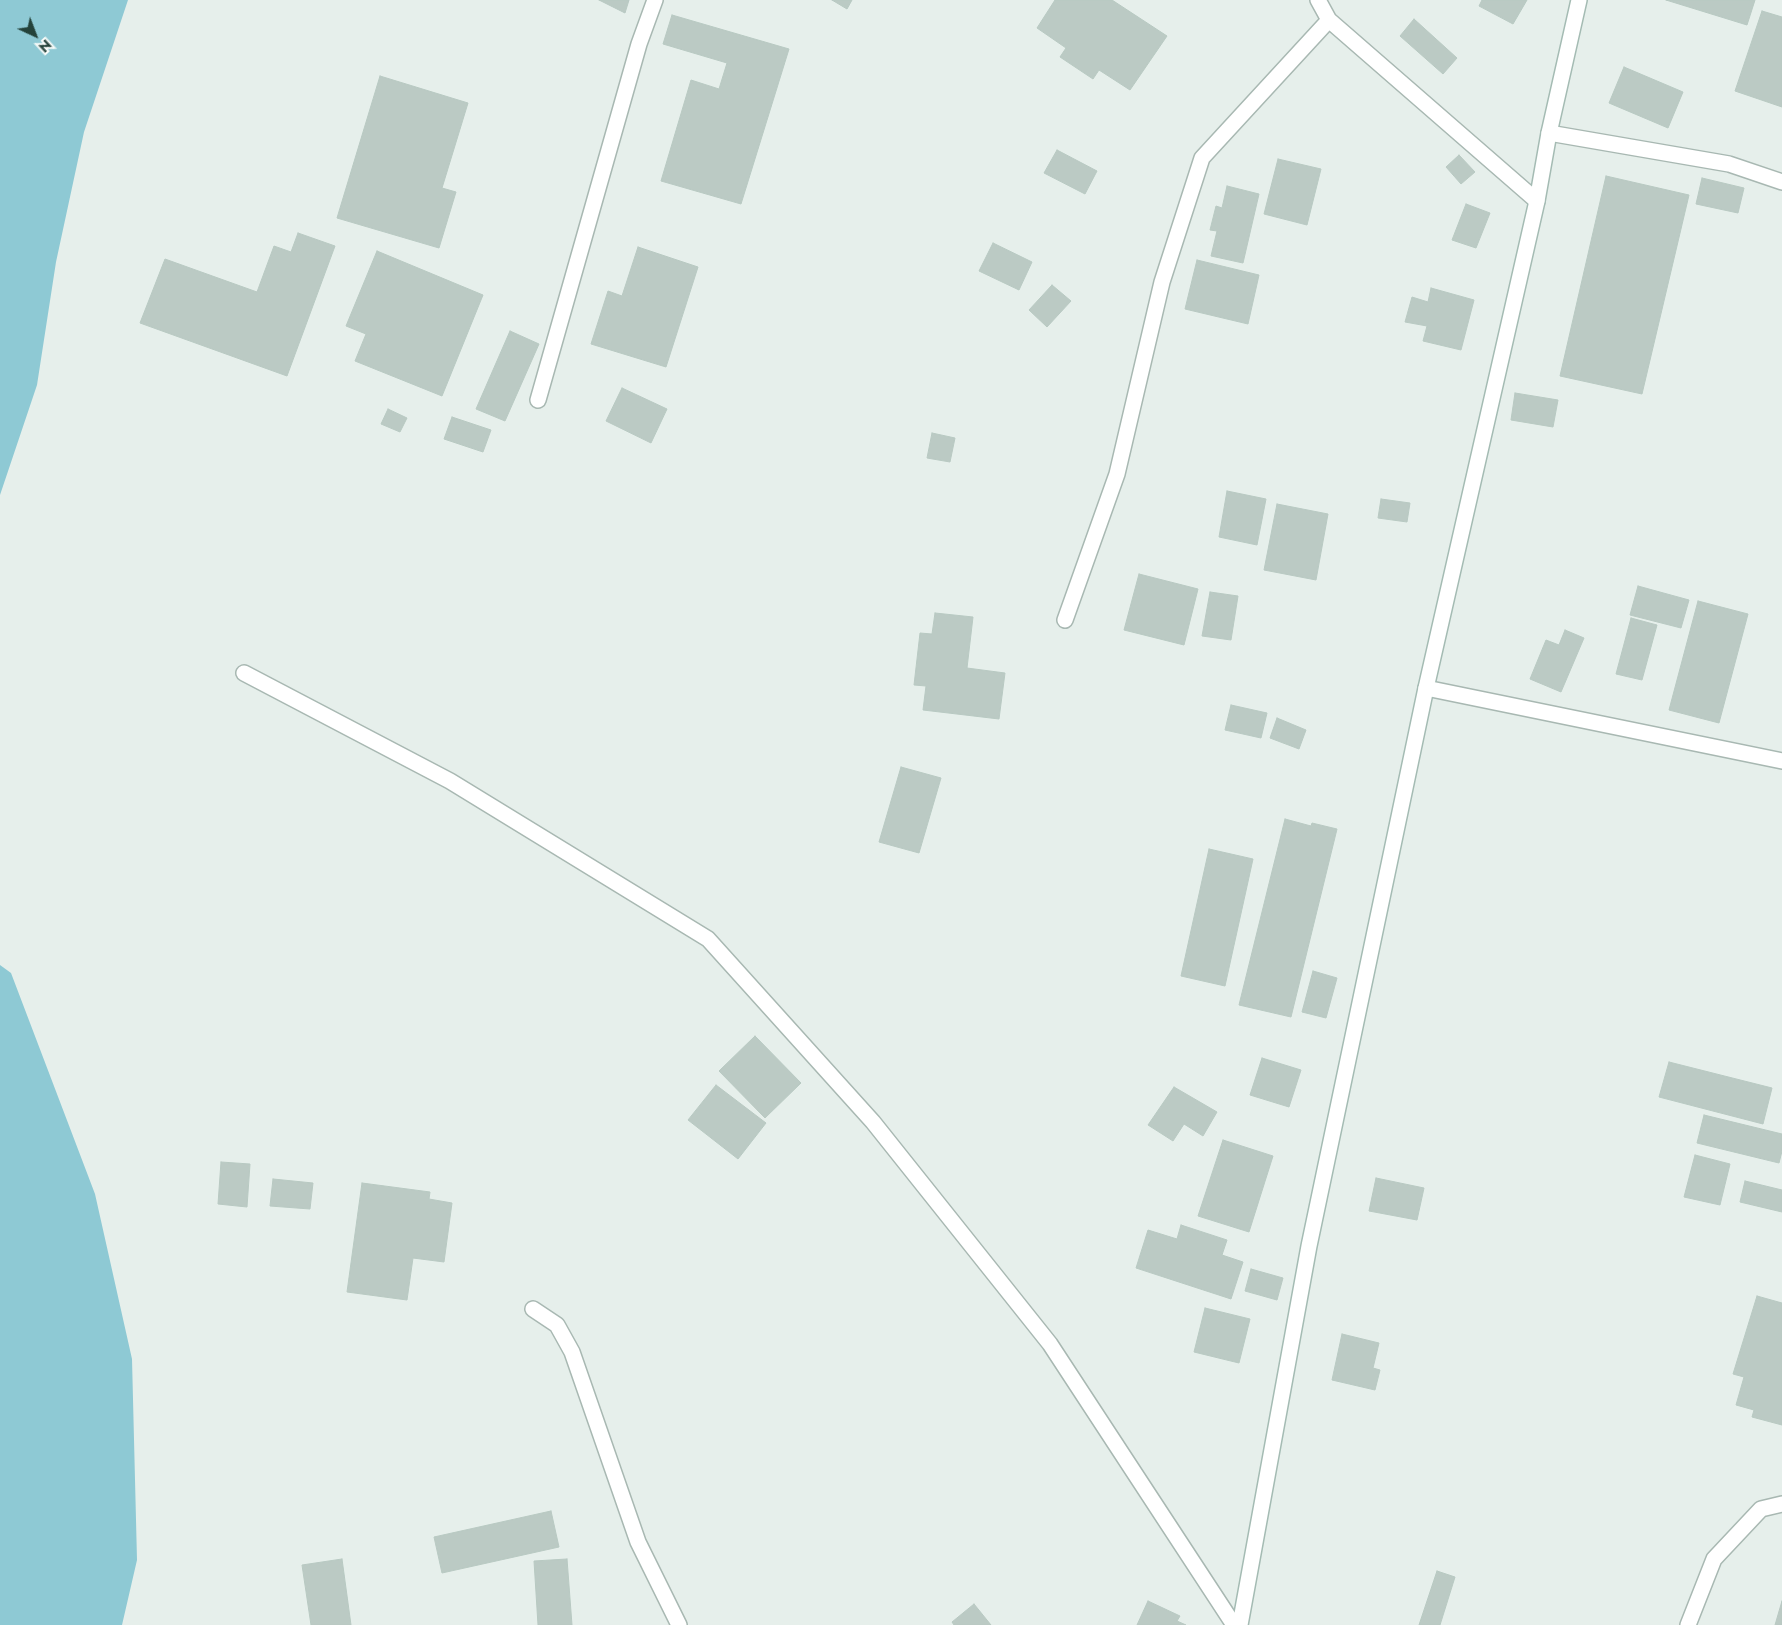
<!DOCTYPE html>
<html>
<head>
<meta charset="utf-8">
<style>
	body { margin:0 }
	#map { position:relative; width:1782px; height:1625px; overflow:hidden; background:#e6efeb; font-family:Jost,sans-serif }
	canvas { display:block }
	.north { position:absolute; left:10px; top:10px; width:50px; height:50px; -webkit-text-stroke:4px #f7fbf9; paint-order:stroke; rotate:137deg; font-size:14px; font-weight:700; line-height:20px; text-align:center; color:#24423a }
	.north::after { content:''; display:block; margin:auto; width:18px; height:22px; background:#24423a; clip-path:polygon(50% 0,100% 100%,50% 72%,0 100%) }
</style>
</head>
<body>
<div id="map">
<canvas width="1782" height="1625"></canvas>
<div class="north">N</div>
</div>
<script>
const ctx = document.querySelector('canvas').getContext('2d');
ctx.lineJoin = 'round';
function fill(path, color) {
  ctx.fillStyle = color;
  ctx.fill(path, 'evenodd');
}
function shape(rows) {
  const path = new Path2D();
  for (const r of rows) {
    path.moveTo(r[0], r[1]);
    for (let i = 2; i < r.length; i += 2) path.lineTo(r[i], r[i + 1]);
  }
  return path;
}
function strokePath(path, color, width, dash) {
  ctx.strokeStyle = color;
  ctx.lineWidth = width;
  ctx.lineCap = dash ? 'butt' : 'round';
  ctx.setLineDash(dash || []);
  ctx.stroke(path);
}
fill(shape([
	[0,0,128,0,84,132,56,262,37,385,0,495],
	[0,965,11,973,95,1194,132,1359,137,1560,122,1625,0,1625]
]), '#8ec9d4');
const building = shape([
	[599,0,629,0,625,13,599,0],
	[832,0,852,0,847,9,832,0],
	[1055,0,1112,0,1167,36,1130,90,1099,70,1093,79,1060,57,1066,48,1037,28,1055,0],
	[1482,0,1527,0,1513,24,1479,6,1482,0],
	[1666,0,1755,0,1747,25,1666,0],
	[1762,11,1782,17,1782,107,1735,91,1762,11],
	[672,15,789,49,741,204,661,181,691,80,719,89,727,63,663,44,672,15],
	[1414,19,1457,58,1443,74,1400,36,1414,19],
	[1624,67,1683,92,1668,128,1609,103,1624,67],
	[380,76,468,103,442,188,456,192,439,248,337,218,380,76],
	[1057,150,1097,171,1085,194,1044,173,1057,150],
	[1459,155,1475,172,1461,184,1446,167,1459,155],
	[1278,159,1321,169,1307,225,1264,214,1278,159],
	[1606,176,1689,195,1642,394,1560,376,1606,176],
	[1702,178,1744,188,1738,213,1696,204,1702,178],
	[1227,186,1259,194,1243,263,1211,256,1217,231,1210,230,1216,206,1222,208,1227,186],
	[1466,204,1490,213,1476,248,1452,240,1466,204],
	[298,233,335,246,287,376,140,323,165,259,257,292,274,246,291,252,298,233],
	[993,243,1032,262,1019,290,979,271,993,243],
	[638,247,698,267,666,367,591,344,608,291,622,296,638,247],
	[377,251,483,295,442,396,355,361,366,334,346,326,377,251],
	[1197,260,1259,275,1248,324,1185,309,1197,260],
	[1052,285,1071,301,1047,327,1029,310,1052,285],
	[1431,288,1474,300,1461,350,1423,341,1427,326,1405,322,1412,297,1428,302,1431,288],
	[510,331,539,344,505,421,476,409,510,331],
	[622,388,667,409,651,443,606,421,622,388],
	[1515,393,1558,400,1553,427,1511,420,1515,393],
	[388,409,407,418,400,432,381,424,388,409],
	[452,417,491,430,483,452,444,439,452,417],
	[932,433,955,438,950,462,927,458,932,433],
	[1227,491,1266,499,1257,545,1219,537,1227,491],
	[1381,499,1410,503,1407,522,1378,518,1381,499],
	[1277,504,1328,514,1316,580,1264,570,1277,504],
	[1139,574,1198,589,1184,645,1124,630,1139,574],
	[1638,586,1689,600,1681,628,1630,615,1638,586],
	[1210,592,1238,596,1231,640,1202,636,1210,592],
	[1698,601,1748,614,1719,723,1669,710,1698,601],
	[935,613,973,617,967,668,1005,673,999,719,923,710,926,686,914,685,920,633,932,634,935,613],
	[1631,618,1657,625,1642,680,1616,674,1631,618],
	[1565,630,1584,638,1561,692,1530,679,1546,640,1559,645,1565,630],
	[1231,705,1267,713,1261,738,1225,730,1231,705],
	[1277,718,1306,730,1299,749,1270,738,1277,718],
	[901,767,941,778,919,853,879,842,901,767],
	[1285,819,1311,826,1312,823,1337,829,1291,1017,1239,1005,1285,819],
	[1209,849,1253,859,1225,986,1181,976,1209,849],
	[1313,971,1337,978,1326,1018,1302,1012,1313,971],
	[755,1036,801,1083,765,1118,719,1071,755,1036],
	[1262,1058,1301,1070,1289,1107,1250,1095,1262,1058],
	[1669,1062,1772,1088,1763,1124,1659,1097,1669,1062],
	[716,1085,766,1123,738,1159,688,1120,716,1085],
	[1174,1087,1217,1112,1203,1136,1184,1124,1173,1141,1148,1125,1174,1087],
	[1704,1115,1782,1134,1782,1151,1779,1163,1697,1143,1704,1115],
	[1223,1140,1273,1156,1249,1232,1198,1216,1223,1140],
	[1695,1155,1730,1164,1720,1205,1684,1197,1695,1155],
	[221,1162,250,1164,247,1207,218,1204,221,1162],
	[1376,1178,1424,1188,1417,1220,1369,1211,1376,1178],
	[273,1179,313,1183,310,1209,270,1206,273,1179],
	[1745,1181,1782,1190,1782,1212,1740,1202,1745,1181],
	[362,1183,430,1192,429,1199,452,1203,444,1262,413,1258,407,1300,347,1292,362,1183],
	[1181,1225,1227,1240,1222,1255,1243,1262,1231,1299,1136,1268,1148,1230,1177,1239,1181,1225],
	[1251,1269,1283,1278,1277,1300,1245,1291,1251,1269],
	[1757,1296,1782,1303,1782,1425,1752,1417,1754,1410,1736,1405,1744,1377,1733,1374,1757,1296],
	[1205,1308,1250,1319,1239,1363,1194,1352,1205,1308],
	[1342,1334,1379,1343,1373,1368,1380,1370,1375,1390,1332,1380,1342,1334],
	[551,1511,559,1547,442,1573,434,1537,551,1511],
	[342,1559,351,1625,311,1625,302,1565,342,1559],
	[567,1559,572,1625,538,1625,534,1561,567,1559],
	[1437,1571,1455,1577,1440,1625,1419,1625,1437,1571],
	[1148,1601,1180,1616,1177,1621,1186,1625,1137,1625,1148,1601],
	[1782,1601,1782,1625,1775,1625,1782,1601],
	[974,1604,991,1625,954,1625,952,1622,974,1604]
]);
fill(building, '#bbcac4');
strokePath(building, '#b8c9c2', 1);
const street = shape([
	[1318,0,1329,20,1537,201],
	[1549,133,1729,164,1782,182],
	[538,400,639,44,655,0],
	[1065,620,1117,474,1162,282,1202,158,1329,20],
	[244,673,450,781,708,939,873,1122,1050,1344,1234,1625],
	[1426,688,1782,761],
	[533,1309,557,1325,572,1352,638,1542,679,1625],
	[1688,1625,1714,1559,1761,1509,1782,1504]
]);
const secondary = shape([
	[1240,1625,1309,1246,1426,688,1537,201,1549,133,1579,0]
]);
strokePath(street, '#a8b8b2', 18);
strokePath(secondary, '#a4bbb3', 18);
strokePath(street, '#fff', 15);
strokePath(secondary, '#fff', 15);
</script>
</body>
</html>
